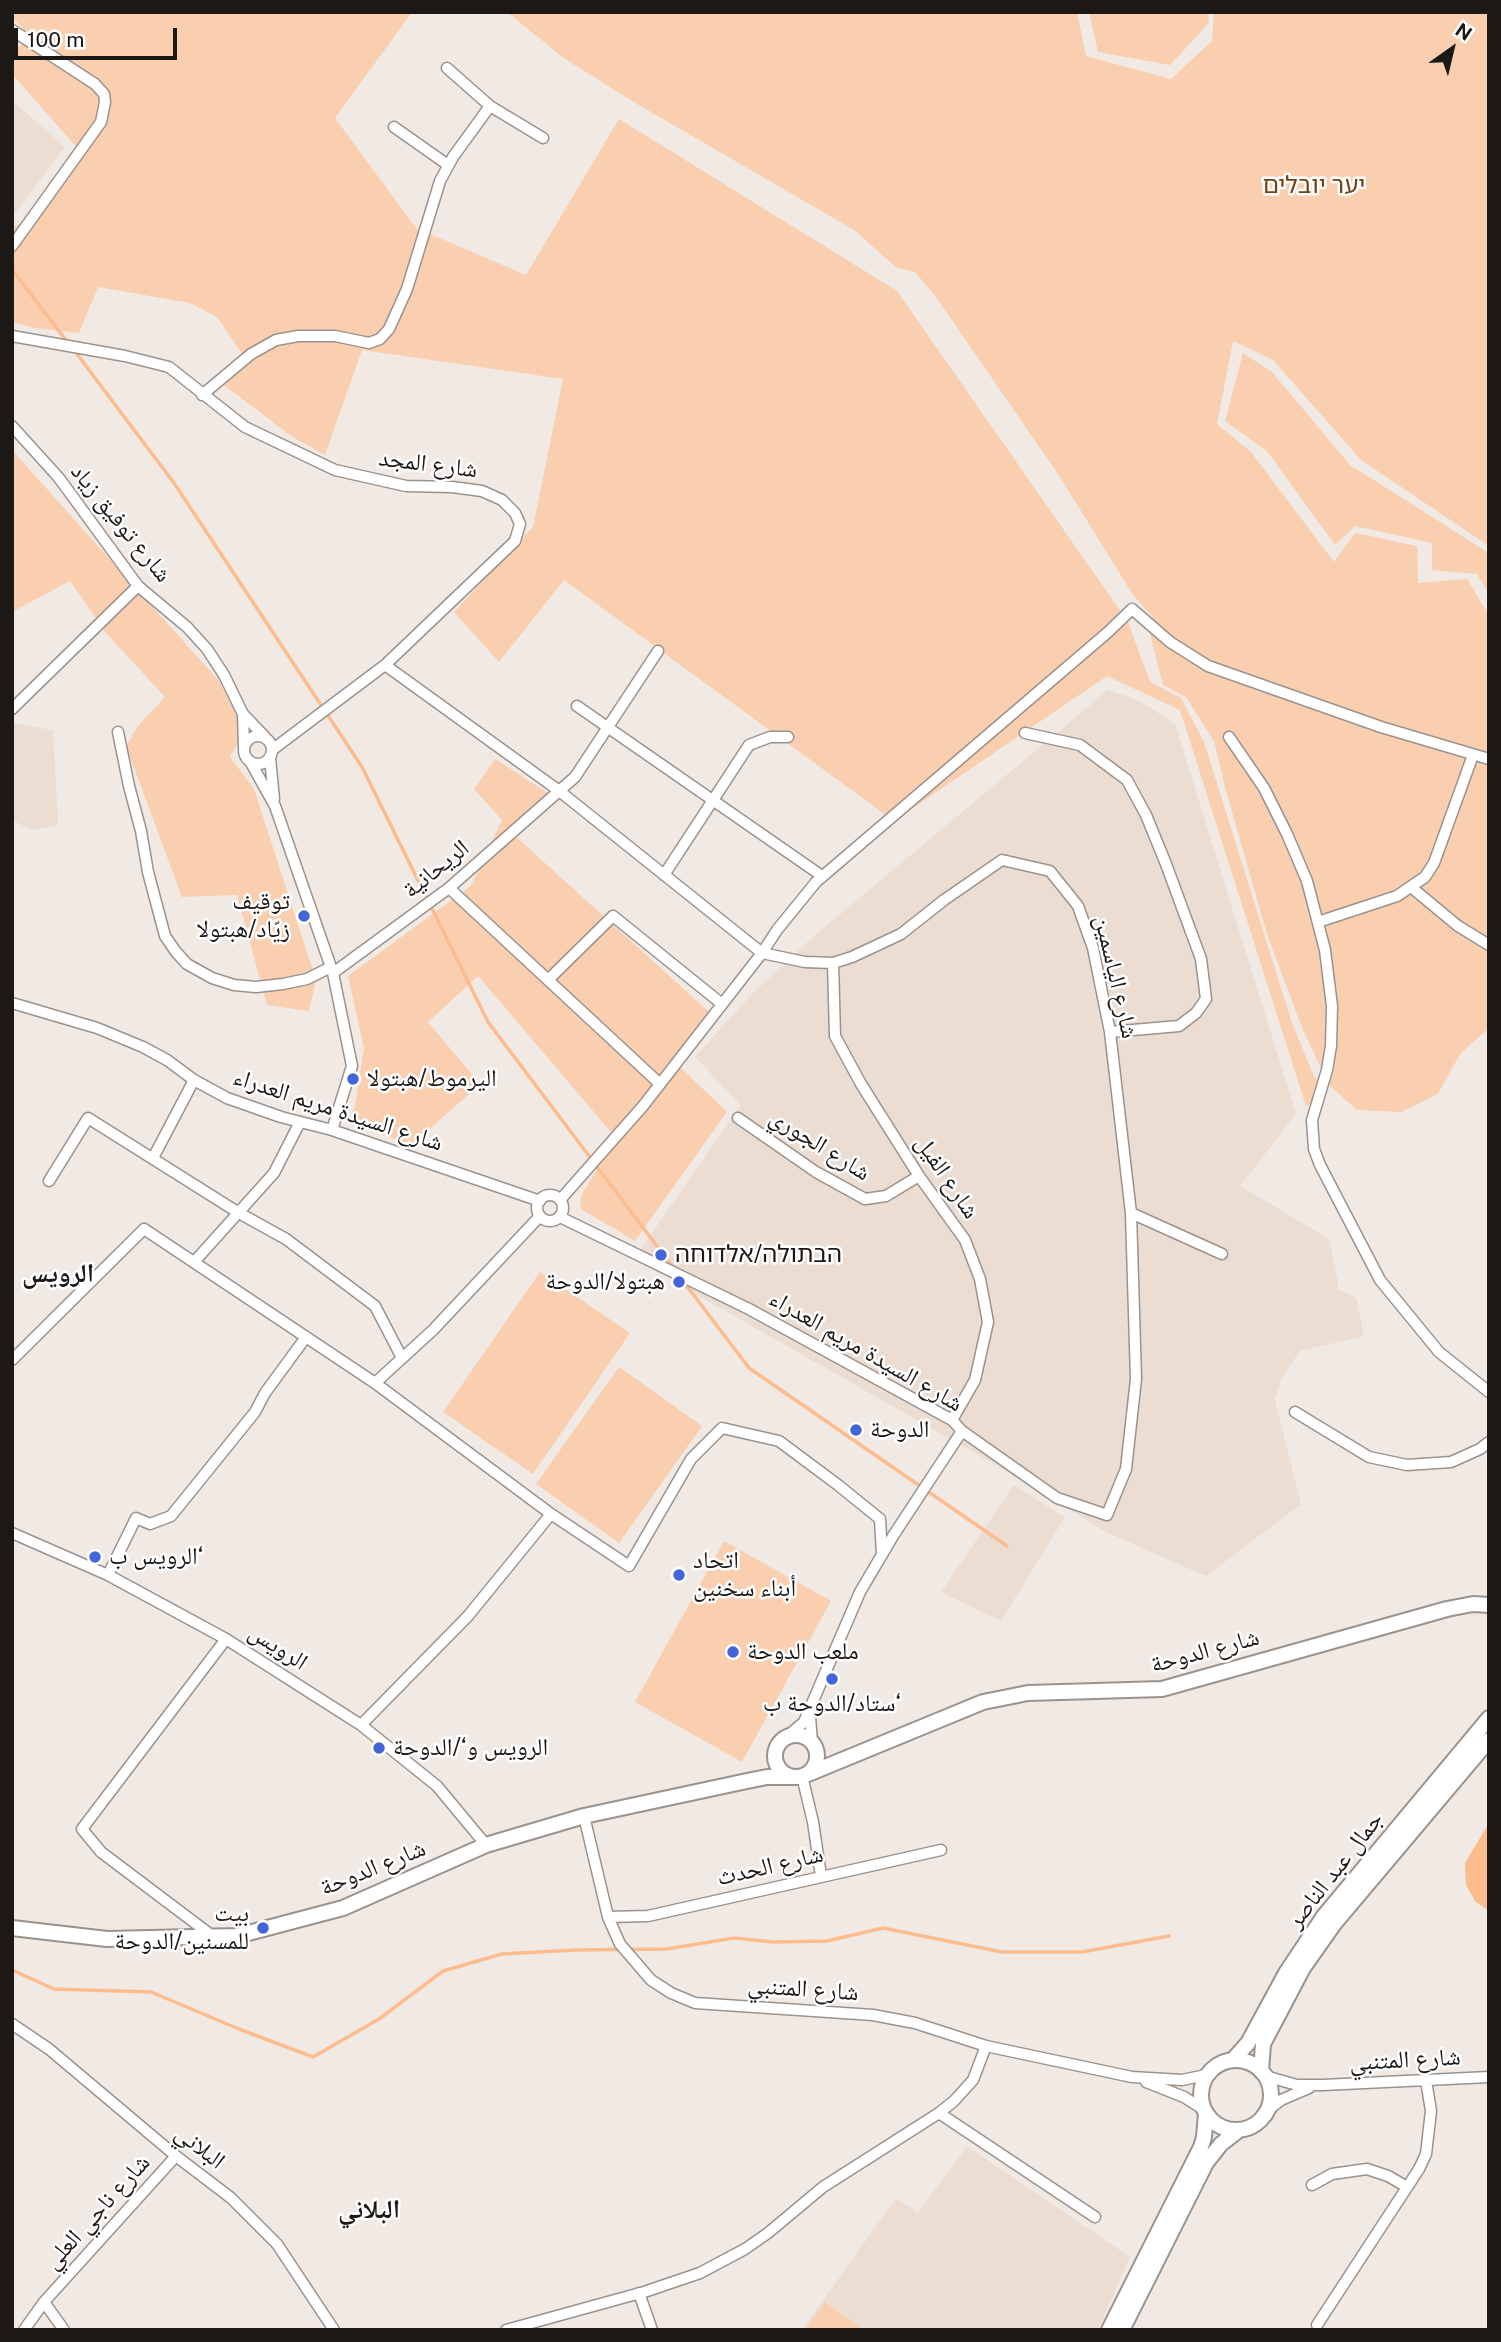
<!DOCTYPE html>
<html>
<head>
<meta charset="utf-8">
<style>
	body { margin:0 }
	#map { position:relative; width:1501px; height:2342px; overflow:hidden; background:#f1e9e3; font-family:"Public Sans",sans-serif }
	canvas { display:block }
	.frame { position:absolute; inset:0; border:14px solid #1b1816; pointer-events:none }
	.north { position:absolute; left:1417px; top:14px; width:70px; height:70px; -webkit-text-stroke:5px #fff; paint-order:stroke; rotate:34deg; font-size:19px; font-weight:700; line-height:28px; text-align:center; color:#1b1816 }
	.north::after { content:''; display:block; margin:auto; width:24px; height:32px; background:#1b1816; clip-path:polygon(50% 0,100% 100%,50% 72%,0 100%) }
	.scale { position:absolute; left:14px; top:28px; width:163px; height:32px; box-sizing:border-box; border:4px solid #1b1816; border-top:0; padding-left:9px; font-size:21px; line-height:24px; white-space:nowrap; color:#1b1816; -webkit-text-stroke:5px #fff; paint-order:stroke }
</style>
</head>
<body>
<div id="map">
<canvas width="1501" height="2342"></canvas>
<div class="frame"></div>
<div class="north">N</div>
<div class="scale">100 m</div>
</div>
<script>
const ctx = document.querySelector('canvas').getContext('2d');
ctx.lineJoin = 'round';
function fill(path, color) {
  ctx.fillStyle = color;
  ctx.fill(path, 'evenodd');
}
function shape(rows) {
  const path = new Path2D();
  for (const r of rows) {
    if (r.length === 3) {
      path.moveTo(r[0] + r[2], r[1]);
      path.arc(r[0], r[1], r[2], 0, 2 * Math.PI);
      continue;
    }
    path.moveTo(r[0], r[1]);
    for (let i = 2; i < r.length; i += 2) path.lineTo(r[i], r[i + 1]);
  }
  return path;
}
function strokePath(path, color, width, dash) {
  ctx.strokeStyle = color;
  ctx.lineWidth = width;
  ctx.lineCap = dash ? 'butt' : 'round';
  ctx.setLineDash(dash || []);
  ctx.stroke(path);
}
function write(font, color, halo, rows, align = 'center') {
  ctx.font = font + ' "Public Sans","Noto Naskh Arabic","Noto Sans Hebrew",sans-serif';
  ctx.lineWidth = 5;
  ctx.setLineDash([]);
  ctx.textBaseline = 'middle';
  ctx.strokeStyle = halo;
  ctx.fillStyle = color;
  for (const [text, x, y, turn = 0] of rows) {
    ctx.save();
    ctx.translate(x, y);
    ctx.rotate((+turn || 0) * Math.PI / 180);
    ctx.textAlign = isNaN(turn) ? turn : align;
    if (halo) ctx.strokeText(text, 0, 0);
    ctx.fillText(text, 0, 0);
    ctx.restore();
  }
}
fill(shape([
	[15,103,65,147,12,217,12,106],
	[1108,690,1140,701,1175,724,1296,1114,1240,1186,1329,1239,1338,1282,1337,1289,1356,1297,1364,1336,1300,1351,1281,1379,1275,1400,1301,1504,1206,1576,1106,1532,994,1464,634,1259,741,1105,695,1057,752,994,814,936],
	[12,723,53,730,58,825,31,830,12,820],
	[1014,1485,1065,1517,1001,1621,941,1592],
	[967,2146,1130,2257,1098,2330,802,2330,896,2198,918,2213]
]), '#ecddd3');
fill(shape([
	[12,12,412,12,335,118,416,228,526,275,619,119,897,291,1128,622,1150,682,1181,698,1204,742,1292,1023,1313,1074,1327,1096,1306,1106,1180,710,1107,676,894,821,564,580,499,662,454,612,533,527,563,379,362,350,325,455,291,436,224,385,247,361,217,317,190,303,98,287,79,333,35,328,12,322,12,230,28,216,80,151,12,74,12,53,30,36,12,17],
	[507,12,1077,12,1086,56,1171,79,1212,41,1214,12,1489,12,1489,546,1361,460,1273,360,1233,341,1217,424,1251,452,1334,562,1355,533,1417,546,1418,583,1467,579,1489,615,1489,1028,1460,1054,1438,1094,1401,1112,1357,1110,1329,1085,1303,1030,1267,934,1226,791,1214,741,1186,697,1163,685,1148,626,1153,617,1133,595,1060,477,936,297,915,272,897,268,854,230,632,101,565,59],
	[1089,12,1208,12,1209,23,1170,65,1098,52],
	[1243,353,1272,372,1350,465,1489,553,1489,594,1477,574,1432,570,1432,543,1355,526,1335,545,1267,451,1225,421],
	[12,450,219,681,238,718,239,741,230,757,254,789,316,980,309,1011,267,1005,237,895,182,897,126,746,138,726,165,697,106,633,70,581,12,612],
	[495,759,551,795,514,835,718,1020,678,1065,727,1112,635,1241,581,1209,580,1201,583,1192,617,1139,478,976,428,1022,480,1084,412,1145,348,1123,355,1105,364,1048,348,976,471,886,502,820,474,789],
	[540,1272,630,1333,533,1474,443,1412],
	[619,1367,702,1426,619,1543,536,1484],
	[724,1541,831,1601,742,1762,635,1702],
	[825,2302,864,2330,806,2330]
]), '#f9cfb0');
fill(shape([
	[1489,1823,1489,1911,1475,1901,1466,1885,1465,1863]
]), '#fcbc8d');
strokePath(shape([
	[13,271,69,344],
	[74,350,174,483,362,767,488,1022,675,1270],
	[683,1281,749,1368,1007,1546],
	[12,1970,54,1989,151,1992,239,2029,313,2057,379,2019,443,1971,502,1954,575,1950,667,1949,734,1938,773,1942,827,1941,883,1928,1002,1952,1082,1952,1169,1936]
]), '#fcbc8d', 3.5);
const street = shape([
	[12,30,95,84,104,94,105,102,101,122,12,246],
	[447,68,490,106,543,138],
	[394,127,448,165],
	[12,336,125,356,169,367,245,427,335,470,406,486,452,487,482,491,502,500,515,513,520,524,515,541,385,665,272,750],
	[202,395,251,354,276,340,298,336,335,336,369,343,380,339,389,329,407,289,440,181,453,157,490,106],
	[12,426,59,478,138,586,187,627,207,649,224,675,243,714,265,737],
	[385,665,558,790,762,953,805,962,833,963,852,957,901,934,944,900,1002,860,1050,871,1078,906,1093,948,1110,1032,1131,1213],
	[577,706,822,876],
	[12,709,138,586],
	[243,714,244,747],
	[118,732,129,786,141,831,148,872,165,936,176,952,187,964,212,978,234,985,256,987,283,984,307,979,331,967],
	[1025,733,1080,745,1127,780,1146,815,1166,864,1201,959,1206,999,1196,1013,1179,1026,1110,1032],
	[258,750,14],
	[1229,737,1264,788,1287,834,1307,881,1325,950,1332,1006,1331,1046,1327,1070,1312,1120,1314,1149,1320,1165,1380,1280,1439,1352,1489,1392],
	[270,758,274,799],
	[250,761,275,806,333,973,352,1066,332,1130],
	[664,875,749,745,770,737,788,737],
	[1411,887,1458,926,1489,945],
	[449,888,660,1084],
	[1318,922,1397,896,1425,877,1434,863,1473,755],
	[833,963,835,1036,861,1084,919,1176,965,1240,980,1279,988,1322,975,1380,952,1420],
	[333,973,449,888,575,777,658,651],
	[548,980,613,916,722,1004],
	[12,1003,97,1028,143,1047,167,1060,194,1080,227,1098,281,1117,332,1130,540,1201],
	[738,1118,816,1172,865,1199,886,1196,919,1176],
	[153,1158,194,1080],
	[49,1181,88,1118,239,1213,286,1239,375,1306,402,1358],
	[550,1208,13],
	[560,1200,643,1106,762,953,777,930,816,882,1107,633,1132,609,1170,642,1208,666,1381,727,1489,759],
	[560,1217,749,1309,952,1420,962,1431,1057,1498,1107,1515,1126,1469,1136,1379,1131,1213,1222,1254],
	[194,1262,274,1173,300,1122],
	[12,1360,144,1229,375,1383,551,1514,629,1566,691,1459,722,1428,779,1441,838,1485,880,1519,882,1554],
	[375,1383,433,1330,540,1216],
	[1295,1412,1369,1457,1407,1465,1451,1462,1480,1449,1489,1442],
	[12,1533,108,1575,226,1639,361,1725,437,1786,486,1845],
	[108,1575,136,1518,150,1524,171,1516,255,1412,265,1393,306,1337],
	[810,1716,812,1743],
	[361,1725,468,1616,551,1514],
	[783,1740,804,1722,860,1592,893,1536,962,1431],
	[802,1776,813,1822,821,1876],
	[584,1816,608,1917,620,1944,651,1980,671,1993,695,2003,873,2015,915,2023,986,2046,1132,2077,1182,2080,1206,2075],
	[608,1917,648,1916,941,1850],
	[211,1935,101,1852,82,1829,226,1639],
	[12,2024,49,2049,176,2156,231,2198,277,2244,334,2330],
	[1265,2076,1297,2085,1323,2085,1489,2077],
	[1146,2082,1184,2097,1203,2109],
	[1268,2110,1281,2100,1309,2088],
	[939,2113,1095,2217],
	[1312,2185,1332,2174,1367,2169,1388,2176,1407,2187],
	[639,2293,652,2330],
	[44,2302,64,2330],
	[1317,2325,1419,2169,1426,2154,1431,2111,1426,2080],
	[24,2330,44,2302,176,2156],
	[506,2330,644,2292,700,2273,745,2249,768,2233,823,2187,939,2113,954,2101,973,2080,986,2046]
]);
const secondary = shape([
	[796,1756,21],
	[808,1774,983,1702,1028,1693,1162,1689,1447,1609,1473,1604,1489,1605],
	[12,1928,107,1939,237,1936,343,1908,486,1845,584,1816,747,1781,767,1777,795,1777],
	[1236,2095,35],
	[1233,2060,1248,2043,1286,1973,1324,1916,1489,1718],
	[1261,2071,1263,2044,1303,1968,1334,1924,1489,1740],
	[1109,2330,1201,2147,1204,2137,1206,2113],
	[1122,2330,1206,2163,1221,2144,1239,2130]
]);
strokePath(street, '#9a928d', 13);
strokePath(secondary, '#9a928d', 18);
strokePath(street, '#fff', 10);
strokePath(secondary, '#fff', 14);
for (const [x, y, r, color] of [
	[304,916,7,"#4365d8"],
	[353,1079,7,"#4365d8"],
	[661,1255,7,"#4365d8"],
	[679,1282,7,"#4365d8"],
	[856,1430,7,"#4365d8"],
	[95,1557,7,"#4365d8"],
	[679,1575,7,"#4365d8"],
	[733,1652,7,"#4365d8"],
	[832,1679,7,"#4365d8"],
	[379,1748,7,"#4365d8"],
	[263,1928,7,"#4365d8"]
]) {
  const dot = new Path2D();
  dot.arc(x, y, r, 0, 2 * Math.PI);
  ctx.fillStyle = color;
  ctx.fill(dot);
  strokePath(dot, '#fff', 2.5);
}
write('24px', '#734114', '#fff', [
	["יער יובלים",1314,186]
]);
write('24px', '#1b1816', '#fff', [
	["شارع المجد",428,464,7],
	["شارع توفيق زياد",121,523,51],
	["الريحانية",436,869,-39],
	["شارع الياسمين",1116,977,77],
	["شارع السيدة مريم العدراء",338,1110,18],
	["شارع الجوري",820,1145,32],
	["شارع الفيل",947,1177,56],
	["شارع السيدة مريم العدراء",866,1351,30],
	["الرويس",278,1647,33],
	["شارع الدوحة",1205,1651,-15],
	["شارع الحدث",770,1866,-13],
	["شارع الدوحة",373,1868,-22],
	["جمال عبد الناصر",1335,1870,-52],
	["شارع المتنبي",803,1989,4],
	["شارع المتنبي",1405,2060,-3],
	["البلاني",200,2147,38],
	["شارع ناجي العلي",97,2212,-48]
]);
write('24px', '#1b1816', '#fff', [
	["توقيف",290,902,"right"],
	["زيّاد/هبتولا",290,930,"right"],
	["اليرموط/هبتولا",367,1079],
	["הבתולה/אלדוחה",675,1255],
	["هبتولا/الدوحة",665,1282,"right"],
	["الدوحة",870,1430],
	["الرويس ب‘",109,1557],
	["اتحاد",693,1561],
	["أبناء سخنين",693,1589],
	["ملعب الدوحة",747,1652],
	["ستاد/الدوحة ب‘",832,1704,"center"],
	["الرويس و‘/الدوحة",393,1748],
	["بيت",249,1914,"right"],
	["للمسنين/الدوحة",249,1942,"right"]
], 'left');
write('bold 26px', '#1b1816', '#fff', [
	["الرويس",58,1274],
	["البلاني",369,2210]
]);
</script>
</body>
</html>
